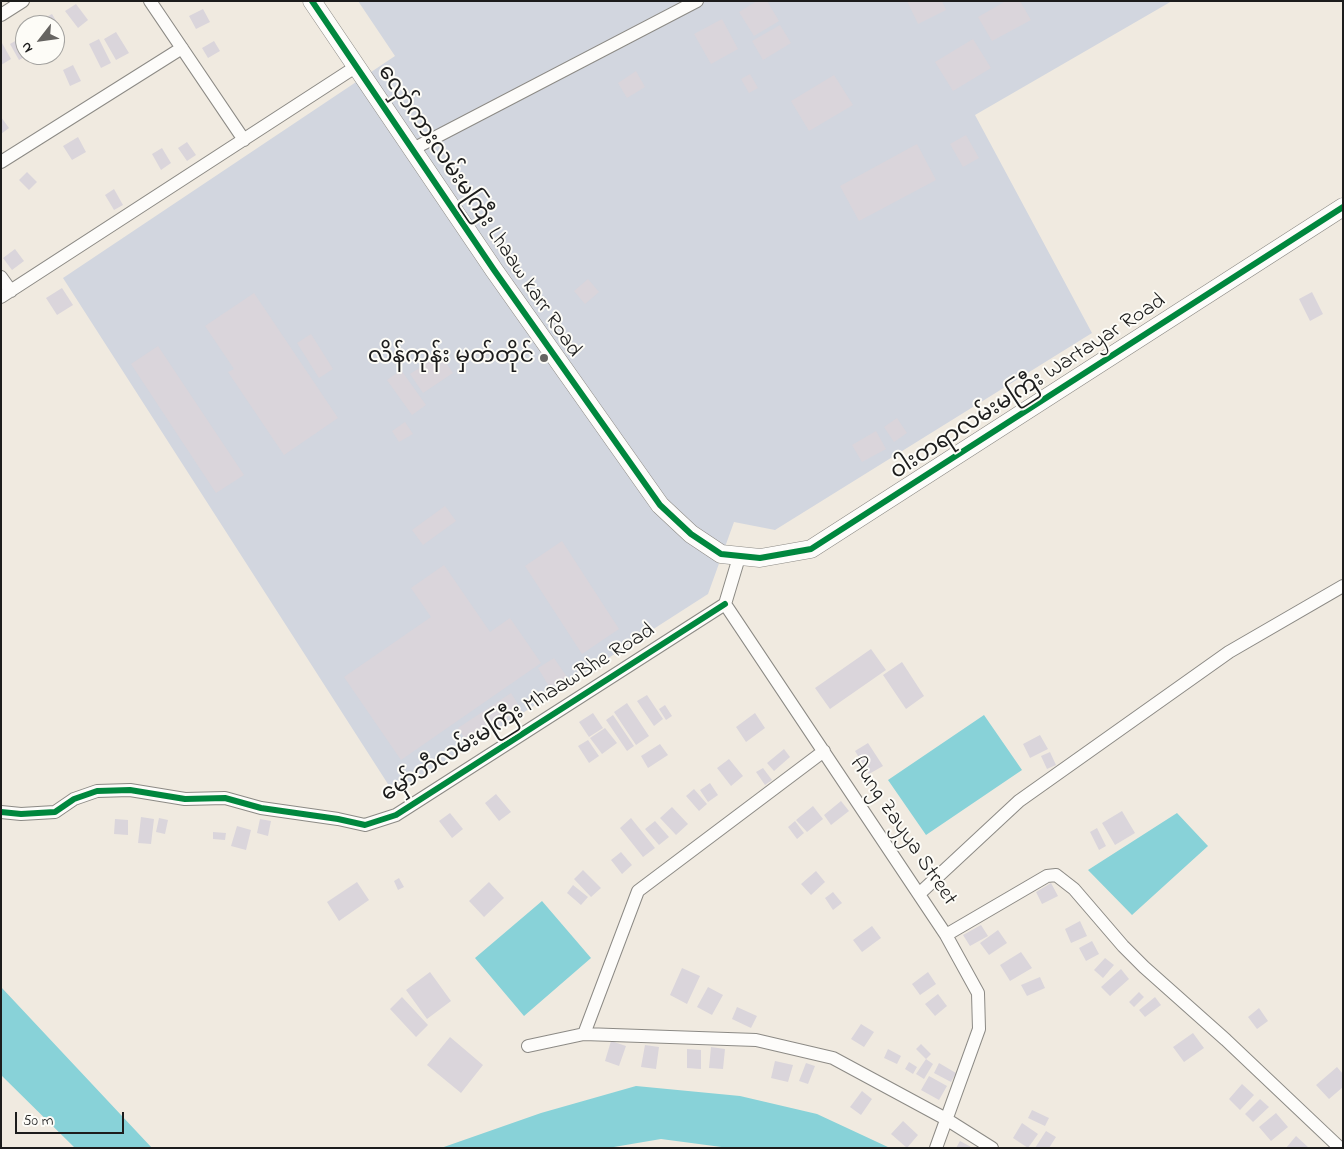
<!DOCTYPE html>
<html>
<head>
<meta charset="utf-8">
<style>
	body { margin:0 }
	#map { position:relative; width:1344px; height:1149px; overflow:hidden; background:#f0eae0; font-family:"Indie Flower",sans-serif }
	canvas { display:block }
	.frame { position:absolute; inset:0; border:2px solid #1c1c1c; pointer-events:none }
	.north { position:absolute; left:15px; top:15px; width:50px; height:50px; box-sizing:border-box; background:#fdfcf7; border:1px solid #a3a29f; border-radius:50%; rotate:240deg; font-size:14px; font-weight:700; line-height:20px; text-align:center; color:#1c1c1c }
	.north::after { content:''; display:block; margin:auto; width:18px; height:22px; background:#666461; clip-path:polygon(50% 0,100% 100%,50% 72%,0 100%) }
	.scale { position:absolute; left:15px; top:1112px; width:109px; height:22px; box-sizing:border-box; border:2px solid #1c1c1c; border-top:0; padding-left:6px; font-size:15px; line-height:18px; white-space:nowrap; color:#1c1c1c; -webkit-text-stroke:4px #fdfcf7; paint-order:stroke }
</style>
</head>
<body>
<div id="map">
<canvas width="1344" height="1149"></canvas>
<div class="frame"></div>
<div class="north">N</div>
<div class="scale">50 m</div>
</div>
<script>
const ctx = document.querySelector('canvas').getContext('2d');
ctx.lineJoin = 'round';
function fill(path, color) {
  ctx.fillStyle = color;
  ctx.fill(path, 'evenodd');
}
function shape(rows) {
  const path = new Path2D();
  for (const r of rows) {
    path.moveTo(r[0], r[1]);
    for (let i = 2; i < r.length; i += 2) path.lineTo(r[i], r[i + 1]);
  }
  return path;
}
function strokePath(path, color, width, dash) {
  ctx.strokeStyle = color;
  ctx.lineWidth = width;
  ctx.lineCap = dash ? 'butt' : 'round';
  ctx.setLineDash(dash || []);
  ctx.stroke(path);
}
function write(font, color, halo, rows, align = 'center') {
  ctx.font = font + ' "Indie Flower","Noto Sans Myanmar",sans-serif';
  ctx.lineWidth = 4;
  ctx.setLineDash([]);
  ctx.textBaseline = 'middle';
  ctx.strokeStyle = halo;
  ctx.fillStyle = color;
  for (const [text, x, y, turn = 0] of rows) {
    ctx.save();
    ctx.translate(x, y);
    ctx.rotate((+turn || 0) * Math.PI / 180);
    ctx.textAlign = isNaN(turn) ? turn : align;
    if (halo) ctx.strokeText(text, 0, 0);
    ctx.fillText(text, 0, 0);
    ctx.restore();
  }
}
fill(shape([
	[358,1,1172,1,975,115,1092,333,775,530,734,522,708,594,395,795,63,278,395,56]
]), '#d2d6df');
fill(shape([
	[984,715,1022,770,926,835,888,780],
	[1177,813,1208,846,1132,915,1088,870],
	[542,901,591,958,524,1016,475,958],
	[1,987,152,1148,75,1148,1,1075],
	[636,1086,740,1096,817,1114,890,1148,729,1148,661,1139,608,1148,441,1148,541,1113]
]), '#88d2d8');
fill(shape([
	[757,1,767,1,779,21,754,36,739,12],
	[907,1,942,1,946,10,918,24],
	[1006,1,1020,1,1031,20,992,41,978,17],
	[76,4,88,20,78,28,65,11],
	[203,9,210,22,196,29,189,16],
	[52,14,65,36,55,41,55,25,41,25,39,21],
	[722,19,738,49,711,64,694,34],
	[780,25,791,43,763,60,752,41],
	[116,32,129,53,116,60,104,39],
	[22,37,25,43,25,55,28,55,19,60,10,44],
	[99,39,111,63,101,68,89,44],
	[973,39,991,68,953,91,935,62],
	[214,41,220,51,208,58,202,48],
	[2,43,11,59,1,65,1,44],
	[73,65,81,81,70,86,63,70],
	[636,71,645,87,627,98,618,83],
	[750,74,758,88,749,93,741,79],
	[834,75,853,105,809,131,791,101],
	[1,117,9,128,1,134],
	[966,135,979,158,963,167,950,144],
	[78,137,86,152,72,160,63,146],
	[187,142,196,155,187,161,178,148],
	[917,144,936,180,859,221,840,186],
	[162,148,171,163,161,170,152,154],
	[27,172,37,182,29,190,19,180],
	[114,189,123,205,114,210,105,195],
	[15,249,24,261,12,270,3,258],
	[588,279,599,292,585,304,574,291],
	[62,288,73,305,57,315,46,298],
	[1312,292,1323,314,1310,321,1299,299],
	[254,293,338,418,284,455,228,372,234,369,205,326],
	[311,334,333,369,319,378,297,343],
	[158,346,244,475,216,493,131,364],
	[440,354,453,373,423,393,410,374],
	[401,370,426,405,412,415,387,380],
	[897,418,907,433,894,442,884,427],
	[405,422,413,434,399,442,392,431],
	[876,431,886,449,862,462,852,445],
	[445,506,456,521,423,545,412,530],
	[562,541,619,629,582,654,525,566],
	[444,565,490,632,510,618,541,663,401,760,344,677,431,617,411,588],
	[871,649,886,670,830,709,815,688],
	[554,658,567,677,550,688,538,668],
	[902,662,924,696,906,709,883,675],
	[511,693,521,709,468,744,458,728],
	[647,695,663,719,654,726,637,701],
	[627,703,649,736,636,745,614,712],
	[665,705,672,716,666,720,659,709],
	[593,713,603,728,589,737,579,722],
	[755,713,765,728,746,742,736,727],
	[613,715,634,746,627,751,606,720],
	[605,728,617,743,602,754,590,738],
	[1040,735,1048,749,1030,758,1023,744],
	[588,740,599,756,589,763,578,746],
	[868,743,883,766,869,774,855,751],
	[660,744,668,755,648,768,641,756],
	[784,749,790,757,774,771,767,763],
	[1050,752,1056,765,1047,769,1041,756],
	[729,759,743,776,731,786,717,768],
	[763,768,772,780,765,785,756,772],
	[710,783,718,795,708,802,700,790],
	[694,789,707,804,699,811,686,796],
	[496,794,511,812,499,821,485,803],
	[841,801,849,811,831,825,824,815],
	[813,806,823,819,807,832,796,820],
	[672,807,688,824,676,835,660,818],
	[1122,811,1135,833,1115,845,1102,823],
	[450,813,463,829,452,838,439,821],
	[141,817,154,819,151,844,138,843],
	[159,818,168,820,165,834,156,832],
	[631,818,655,848,643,857,620,828],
	[115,819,128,820,128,835,114,834],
	[260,819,271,821,268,836,257,833],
	[655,821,669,837,659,845,645,829],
	[795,821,804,833,797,839,788,827],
	[237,826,251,830,246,850,231,846],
	[1097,828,1106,846,1099,850,1090,832],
	[213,832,226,833,225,840,213,839],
	[621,852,632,865,622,874,611,860],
	[583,870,601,888,591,897,574,879],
	[816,871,825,882,811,895,801,884],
	[399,878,404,887,398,890,394,881],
	[357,882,369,900,339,921,327,902],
	[489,882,504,898,484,917,469,901],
	[1051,883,1058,896,1042,904,1036,892],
	[573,885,588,897,581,905,567,893],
	[833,892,842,903,833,910,825,898],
	[1080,921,1087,936,1071,943,1065,929],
	[981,925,988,936,970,946,963,935],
	[872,926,881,938,862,952,853,940],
	[998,930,1007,943,989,955,980,943],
	[1092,941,1099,954,1086,961,1079,948],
	[1021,952,1032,968,1010,981,1000,965],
	[1105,958,1114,965,1103,978,1094,970],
	[682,968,700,976,687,1004,670,995],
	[1121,969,1129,979,1110,996,1101,987],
	[430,972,451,1001,427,1019,406,990],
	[928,972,936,984,920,995,912,984],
	[1040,977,1045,988,1027,996,1021,985],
	[708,987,723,995,712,1015,697,1007],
	[1139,992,1144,997,1134,1007,1129,1002],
	[938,994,947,1006,935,1016,925,1004],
	[402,997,428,1025,416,1037,390,1009],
	[1155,997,1161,1005,1145,1017,1139,1010],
	[737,1007,757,1016,751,1028,732,1019],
	[1259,1008,1268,1021,1257,1029,1248,1017],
	[861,1024,874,1032,864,1047,851,1039],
	[1193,1033,1204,1048,1184,1062,1173,1047],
	[450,1037,483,1065,461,1093,427,1065],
	[611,1041,626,1046,619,1066,605,1061],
	[921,1044,931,1054,926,1059,916,1049],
	[645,1045,659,1047,656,1069,641,1067],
	[711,1047,725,1049,723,1069,709,1068],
	[687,1049,701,1050,701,1069,687,1068],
	[888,1049,901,1056,897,1064,884,1058],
	[926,1059,933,1064,924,1079,916,1074],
	[775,1061,793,1065,788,1082,771,1078],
	[909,1062,917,1067,913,1074,905,1069],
	[806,1063,815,1066,808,1084,799,1081],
	[939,1063,956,1073,951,1082,934,1073],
	[1337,1067,1343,1074,1343,1087,1329,1099,1316,1085],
	[929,1076,947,1086,939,1100,921,1090],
	[1242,1084,1254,1095,1240,1110,1229,1099],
	[862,1091,872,1099,861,1115,850,1107],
	[1260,1099,1269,1107,1253,1122,1245,1114],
	[1032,1110,1049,1118,1045,1126,1028,1118],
	[1276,1113,1288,1127,1271,1141,1259,1127],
	[903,1121,918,1135,907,1148,891,1134],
	[1022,1123,1038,1134,1028,1148,1013,1138],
	[1046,1131,1056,1137,1049,1148,1035,1148],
	[1296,1136,1309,1148,1286,1148],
	[960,1141,973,1148,956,1148]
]), '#dad5db');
const street = shape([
	[150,1,244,140],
	[1,15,23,1],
	[413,149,697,1],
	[1,162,182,48],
	[1,277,11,291],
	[1,297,357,66],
	[740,554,725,604,946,935,978,993,979,1029,936,1148],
	[1,812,21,814,55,812,74,799,97,791,130,790,185,799,225,798,261,808,338,819,365,825,396,815,725,604],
	[919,894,1019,801,1229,652,1343,586],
	[946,935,1047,876,1056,875,1074,889,1123,946,1144,967,1226,1040,1340,1148],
	[584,1034,638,891,824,751],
	[528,1046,584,1034,756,1040,833,1058,946,1119,992,1148]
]);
const secondary = shape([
	[312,1,494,270,660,505,691,534,721,554,760,558,811,549,1343,207]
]);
strokePath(street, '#8c8a85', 14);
strokePath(secondary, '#8c8a85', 19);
strokePath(street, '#fdfcfa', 12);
strokePath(secondary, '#fdfcfa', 18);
strokePath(shape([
	[312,1,494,270,660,505,691,534,721,554,760,558,811,549,1343,207],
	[1,812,21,814,55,812,74,799,97,791,130,790,185,799,225,798,261,808,338,819,365,825,396,815,725,604]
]), '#00873e', 6);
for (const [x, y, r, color] of [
	[544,358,5,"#666461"]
]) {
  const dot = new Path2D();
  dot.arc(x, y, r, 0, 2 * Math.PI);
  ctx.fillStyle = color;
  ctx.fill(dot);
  strokePath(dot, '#fdfcf7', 2);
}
write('22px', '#1c1c1c', '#fdfcf7', [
	["လှော်ကားလမ်းမကြီး Lhaaw karr Road",478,212,56],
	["ဝါးတရာလမ်းမကြီး Wartayar Road",1029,388,-33],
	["မှော်ဘီလမ်းမကြီး MhaawBhe Road",519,714,-32],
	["Aung Zayya Street",902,832,56]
]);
write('22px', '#1c1c1c', '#fdfcf7', [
	["လိန်ကုန်း မှတ်တိုင်",534,358]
], 'right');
</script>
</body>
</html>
